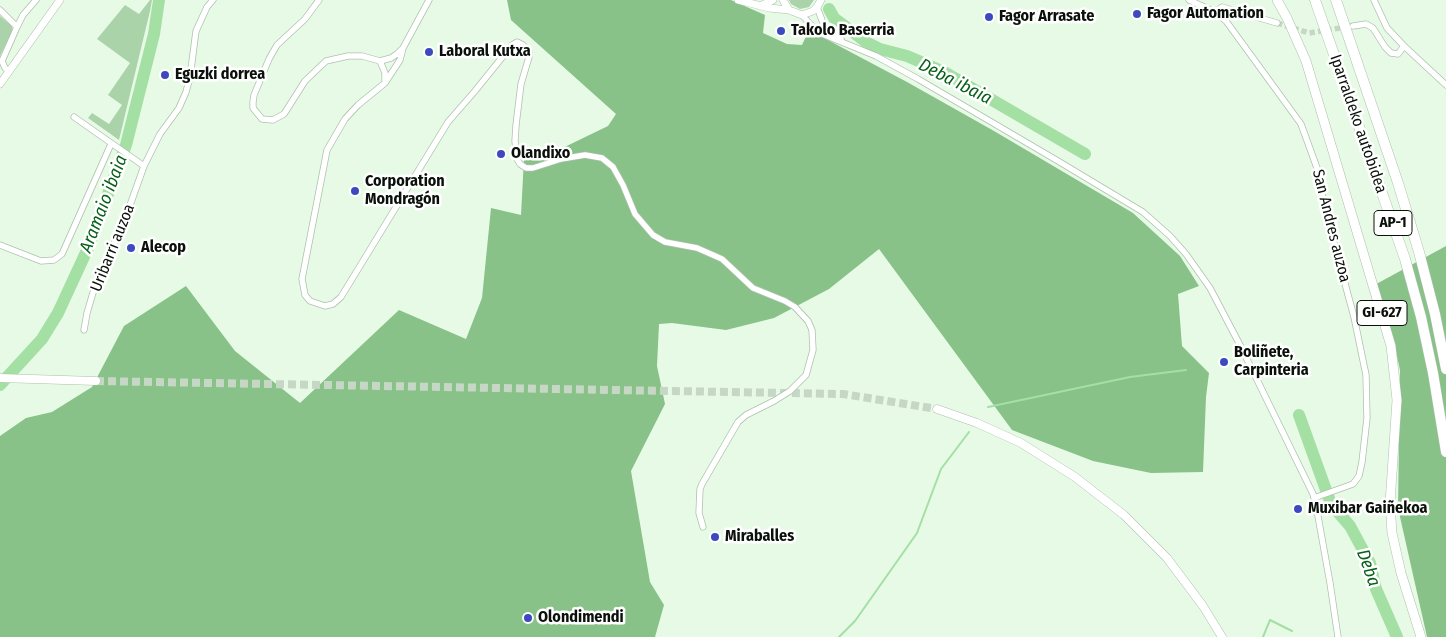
<!DOCTYPE html>
<html>
<head>
<meta charset="utf-8">
<style>
	body { margin:0 }
	canvas { display:block; background:#e7fae6 }
</style>
</head>
<body>
<canvas width="1446" height="637"></canvas>
<script>
const ctx = document.querySelector('canvas').getContext('2d');
ctx.lineJoin = 'round';
function fill(path, color) {
  ctx.fillStyle = color;
  ctx.fill(path, 'evenodd');
}
function shape(rows) {
  const path = new Path2D();
  for (const r of rows) {
    path.moveTo(r[0], r[1]);
    for (let i = 2; i < r.length; i += 2) path.lineTo(r[i], r[i + 1]);
  }
  return path;
}
function strokePath(path, color, width, dash) {
  ctx.strokeStyle = color;
  ctx.lineWidth = width;
  ctx.lineCap = dash ? 'butt' : 'round';
  ctx.setLineDash(dash || []);
  ctx.stroke(path);
}
function write(font, color, halo, rows, align = 'center') {
  ctx.font = font + ' "Fira Sans Condensed",sans-serif';
  ctx.lineWidth = 5;
  ctx.setLineDash([]);
  ctx.textBaseline = 'middle';
  ctx.strokeStyle = halo;
  ctx.fillStyle = color;
  for (const [text, x, y, turn = 0] of rows) {
    ctx.save();
    ctx.translate(x, y);
    ctx.rotate((+turn || 0) * Math.PI / 180);
    ctx.textAlign = isNaN(turn) ? turn : align;
    if (halo) ctx.strokeText(text, 0, 0);
    ctx.fillText(text, 0, 0);
    ctx.restore();
  }
}
fill(shape([
	[150,0,152,0,150,11,119,140,88,118,92,113,109,124,122,105,108,95,130,63,97,39,125,5,139,14],
	[789,0,814,0,809,7,800,9,791,4],
	[0,16,12,26,12,32,0,56]
]), '#aad3a9');
fill(shape([
	[507,0,731,0,765,15,763,33,787,44,802,45,809,30,907,82,994,131,1133,213,1180,256,1199,286,1178,294,1182,346,1209,373,1206,397,1203,472,1151,473,1093,461,1012,430,879,249,829,289,774,318,726,330,672,323,659,324,657,366,665,404,631,471,650,582,664,605,655,637,0,637,0,436,26,418,52,412,92,387,124,326,186,286,235,351,300,403,399,310,466,339,482,298,491,208,521,215,524,159,546,156,608,126,616,114,511,20],
	[1446,246,1446,637,1427,637,1398,508,1400,370,1391,330,1369,288]
]), '#88c288');
strokePath(shape([
	[988,407,1130,377,1186,370],
	[839,637,855,621,917,533,941,469,969,432],
	[1263,637,1270,620,1292,631]
]), '#a4dfa4', 2);
strokePath(shape([
	[829,9,834,18,866,42,880,49,907,56,944,72,1085,154],
	[0,385,42,339,58,313,88,248,126,145,154,34,159,0],
	[1299,415,1331,504,1350,526,1370,563,1376,589,1397,637]
]), '#a4dfa4', 12);
strokePath(shape([
	[1277,23,1309,33,1346,27]
]), '#c6d7c5', 5.5, [5.5, 3]);
strokePath(shape([
	[96,381,843,394,937,409]
]), '#c6d7c5', 8, [8, 4]);
const minor = shape([
	[319,0,305,19,277,45,269,59,254,95,253,102,253,108,262,119,273,120,284,114,305,81,326,61,348,56,362,56,380,61,391,58,397,54,403,48,429,0],
	[1189,0,1215,12,1226,21,1301,124,1317,168,1326,213,1354,317,1366,375,1367,418,1362,462,1359,476,1353,484,1314,498],
	[1374,0,1387,28,1404,46],
	[817,7,823,23,827,30,841,39],
	[0,10,17,27,2,61,5,68,9,71],
	[1215,12,1222,7,1277,23],
	[802,15,811,25,822,34,876,56,918,79,1058,161,1143,212,1170,236,1186,254,1210,288,1240,345,1313,494,1316,505,1330,583,1338,637],
	[1353,26,1366,24,1373,28,1385,47,1391,53,1398,54,1404,46,1446,85],
	[17,27,23,15,36,0],
	[403,48,400,60,385,83,358,105,345,119,327,150,302,279,305,295,310,301,325,306,333,304,341,297,448,122,475,91,512,45,517,42,523,45,529,51,529,57,521,84,516,125,515,141,517,159,520,164,526,168,533,168,561,159,585,155,602,158,613,167,623,185,635,214,653,235,665,242,697,248,722,259,753,288,785,301,795,307,808,321,812,330,813,350,806,375,790,391,774,401,746,415,738,422,702,484,700,489,699,513,703,527],
	[380,61,385,73,385,82],
	[74,117,144,166],
	[0,245,41,261,54,260,62,254,111,144],
	[84,330,87,313,95,286,124,222,144,166,160,134,179,108,186,92,190,77,196,31,207,7,213,0]
]);
const tertiary = shape([
	[738,0,769,8,789,10],
	[783,0,789,10,802,15,813,11,817,7,821,0],
	[760,6,773,0],
	[0,84,60,0]
]);
const secondary = shape([
	[0,378,96,381],
	[937,409,977,423,1021,443,1075,477,1124,515,1167,558,1203,606,1222,637]
]);
const primary = shape([
	[1277,0,1287,18,1306,61,1391,346,1397,400,1390,503,1392,533,1401,573,1421,637]
]);
const motorway = shape([
	[1315,0,1405,259,1421,317,1433,373,1446,452],
	[1336,0,1398,183,1419,252,1435,314,1446,369]
]);
strokePath(minor, '#aec1ae', 7);
strokePath(tertiary, '#aec1ae', 8);
strokePath(secondary, '#aec1ae', 9);
strokePath(primary, '#aec1ae', 10);
strokePath(motorway, '#aec1ae', 11);
strokePath(minor, '#fff', 5.5);
strokePath(tertiary, '#fff', 7);
strokePath(secondary, '#fff', 8);
strokePath(primary, '#fff', 9);
strokePath(motorway, '#fff', 10);
for (const [x, y, r, color] of [
	[1137,14,5,"#3d4abe"],
	[989,17,5,"#3d4abe"],
	[781,31,5,"#3d4abe"],
	[429,52,5,"#3d4abe"],
	[165,75,5,"#3d4abe"],
	[501,154,5,"#3d4abe"],
	[355,191,5,"#3d4abe"],
	[131,248,5,"#3d4abe"],
	[1224,362,5,"#3d4abe"],
	[1298,509,5,"#3d4abe"],
	[715,537,5,"#3d4abe"],
	[528,618,5,"#3d4abe"]
]) {
  const dot = new Path2D();
  dot.arc(x, y, r, 0, 2 * Math.PI);
  ctx.fillStyle = color;
  ctx.fill(dot);
  strokePath(dot, '#fff', 2);
}
for (const [x, y, w] of [
	[1393,223,38],
	[1382,313,50]
]) {
  const box = new Path2D();
  box.roundRect(x - w / 2, y - 12.5, w, 25, 4);
  ctx.fillStyle = '#fff';
  ctx.fill(box);
  strokePath(box, '#0a100a', 1);
}
write('bold 15px', '#0a100a', null, [
	["AP-1",1393,223],
	["GI-627",1382,313]
]);
write('bold 16px', '#0a100a', '#fff', [
	["Fagor Automation",1147,14],
	["Fagor Arrasate",999,17],
	["Takolo Baserria",791,31],
	["Laboral Kutxa",439,52],
	["Eguzki dorrea",175,75],
	["Olandixo",511,154],
	["Corporation",365,182],
	["Mondragón",365,200],
	["Alecop",141,248],
	["Boliñete,",1234,353],
	["Carpinteria",1234,371],
	["Muxibar Gaiñekoa",1308,509],
	["Miraballes",725,537],
	["Olondimendi",538,618]
], 'left');
write('16px', '#0a100a', '#fff', [
	["Iparraldeko autobidea",1358,124,71],
	["San Andres auzoa",1331,226,76],
	["Uribarri auzoa",113,248,-68]
]);
write('italic 18px', '#086118', '#fff', [
	["Deba ibaia",955,82,27],
	["Aramaio ibaia",104,204,-69],
	["Deba",1368,568,70]
]);
</script>
</body>
</html>
